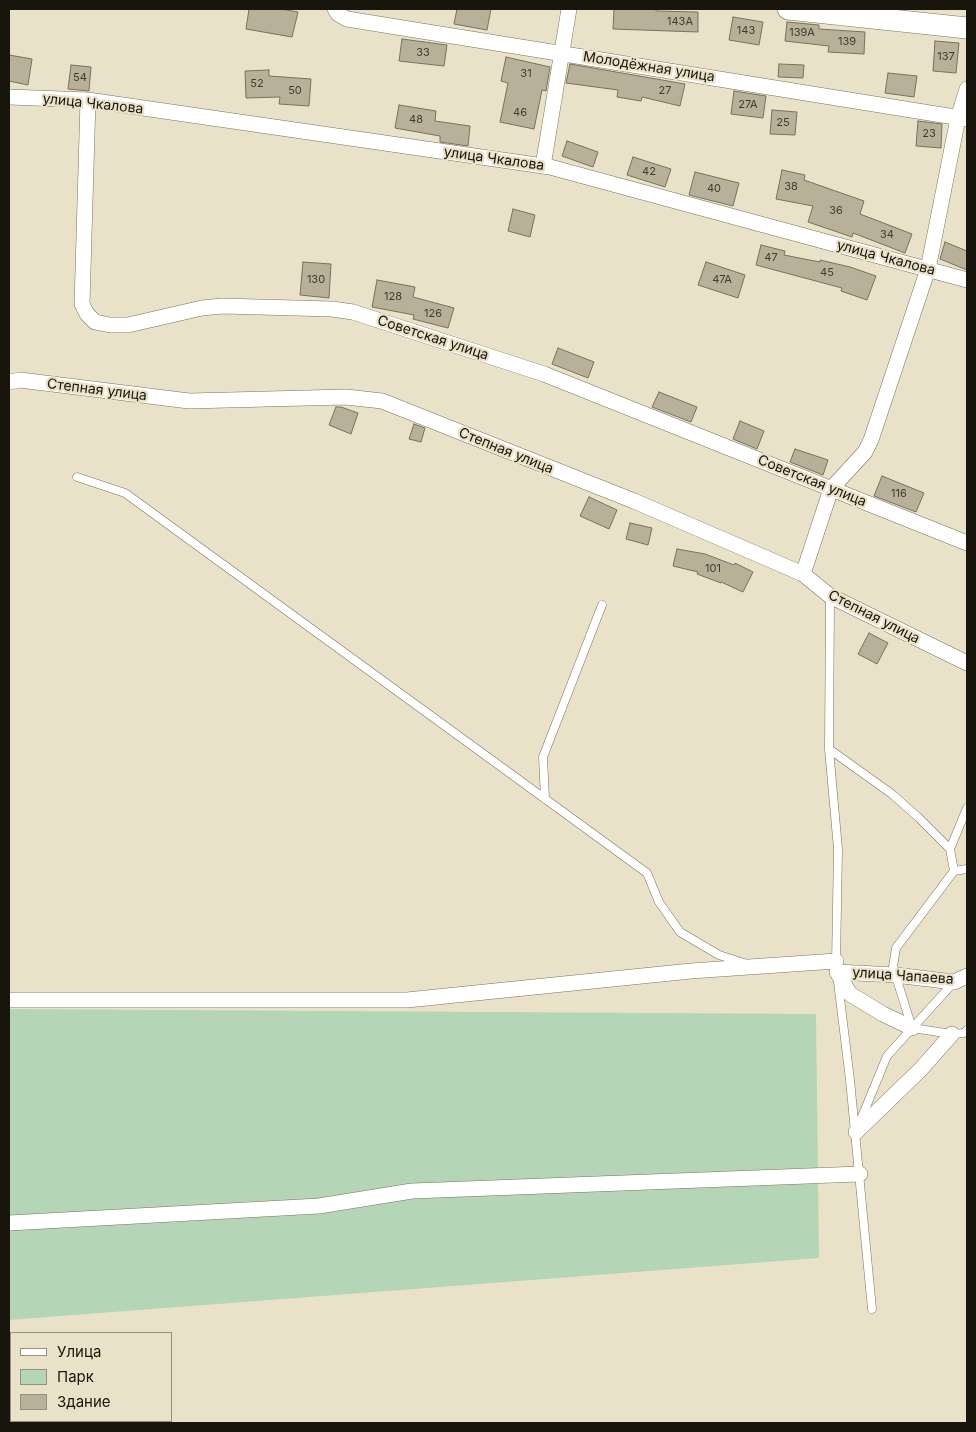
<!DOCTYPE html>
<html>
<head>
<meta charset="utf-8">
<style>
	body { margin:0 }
	#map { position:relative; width:976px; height:1432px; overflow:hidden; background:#eae2c8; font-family:Inter,sans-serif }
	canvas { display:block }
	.frame { position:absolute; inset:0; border:10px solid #18150c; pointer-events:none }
	.legend { position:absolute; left:10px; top:1332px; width:162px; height:90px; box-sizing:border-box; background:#eae2c8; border:1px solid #96907d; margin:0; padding:6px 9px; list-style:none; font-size:15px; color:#18150c }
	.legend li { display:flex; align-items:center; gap:10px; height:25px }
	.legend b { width:25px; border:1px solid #96907d }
</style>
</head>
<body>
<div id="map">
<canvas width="976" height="1432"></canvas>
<div class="frame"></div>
<ul class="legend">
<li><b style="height:6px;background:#fff"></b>Улица</li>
<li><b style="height:14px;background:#b5d5b7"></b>Парк</li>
<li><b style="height:14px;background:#b8b098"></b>Здание</li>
</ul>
</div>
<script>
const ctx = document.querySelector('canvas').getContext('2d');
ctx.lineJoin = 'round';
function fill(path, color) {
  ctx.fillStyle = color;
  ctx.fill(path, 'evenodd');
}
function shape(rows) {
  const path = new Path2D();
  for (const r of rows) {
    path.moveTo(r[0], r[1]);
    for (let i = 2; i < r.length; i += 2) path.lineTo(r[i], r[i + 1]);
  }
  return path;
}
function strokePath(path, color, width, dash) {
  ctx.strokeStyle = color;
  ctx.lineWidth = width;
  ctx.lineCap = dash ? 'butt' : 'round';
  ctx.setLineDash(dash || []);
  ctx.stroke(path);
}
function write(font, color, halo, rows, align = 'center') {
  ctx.font = font + ' Inter,sans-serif';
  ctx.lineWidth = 4.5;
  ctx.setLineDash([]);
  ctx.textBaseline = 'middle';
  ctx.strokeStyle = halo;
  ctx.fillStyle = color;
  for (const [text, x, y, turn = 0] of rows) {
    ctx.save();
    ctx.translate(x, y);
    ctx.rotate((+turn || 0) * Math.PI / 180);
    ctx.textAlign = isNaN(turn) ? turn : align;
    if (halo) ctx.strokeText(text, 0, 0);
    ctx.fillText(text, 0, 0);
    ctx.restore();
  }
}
fill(shape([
	[9,1009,816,1014,819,1258,9,1320]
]), '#b5d5b7');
const building = shape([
	[249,9,281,9,298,12,292,37,246,29,249,9],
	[457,9,491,9,487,30,454,24,457,9],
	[614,9,656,9,656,11,698,12,698,32,613,29,614,9],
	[733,17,763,22,759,45,729,40,733,17],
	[787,22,819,25,819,29,865,32,864,54,828,52,829,46,785,41,787,22],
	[402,39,447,45,444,66,399,61,402,39],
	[935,41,959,43,956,73,933,71,935,41],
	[9,55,32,59,28,85,9,81,9,55],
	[506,57,550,67,546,91,542,90,534,129,500,122,508,83,501,81,506,57],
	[570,64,685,84,680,106,642,97,641,101,617,97,618,90,566,83,570,64],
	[779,64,804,65,803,78,778,77,779,64],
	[71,65,91,67,89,91,68,89,71,65],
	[269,70,269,76,311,79,309,106,279,104,280,97,246,98,245,71,269,70],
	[888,73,917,76,914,97,885,93,888,73],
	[734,91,766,96,763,118,731,114,734,91],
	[399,105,436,111,435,121,470,126,468,146,440,142,440,136,395,128,399,105],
	[772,110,797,112,795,135,770,134,772,110],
	[918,121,942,124,941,148,916,146,918,121],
	[567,141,598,152,593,167,562,156,567,141],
	[633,157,671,169,665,187,627,175,633,157],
	[782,170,805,175,804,180,864,201,860,214,912,234,905,253,853,233,852,237,808,222,813,206,776,199,782,170],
	[695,172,739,183,733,206,689,195,695,172],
	[513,209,535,215,530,237,508,231,513,209],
	[945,242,967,251,967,270,940,259,945,242],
	[761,245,785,251,784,255,820,262,820,260,850,267,876,276,867,300,841,291,842,288,756,265,761,245],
	[303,262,331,264,329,298,300,295,303,262],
	[706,262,745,275,738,298,698,285,706,262],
	[377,280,415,287,413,297,454,308,448,328,413,319,414,315,372,307,377,280],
	[558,348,594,362,588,378,552,364,558,348],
	[659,392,697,407,691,422,652,407,659,392],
	[336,407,341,407,358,413,351,434,329,425,336,407],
	[740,421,764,431,757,449,733,439,740,421],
	[414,424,425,428,421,442,409,439,414,424],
	[795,449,828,460,823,475,790,462,795,449],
	[882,476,924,493,916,512,874,496,882,476],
	[589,497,617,510,609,529,580,516,589,497],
	[630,523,652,528,648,545,626,539,630,523],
	[677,549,705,554,734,565,735,563,753,572,743,592,721,582,721,583,697,574,698,572,673,566,677,549],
	[869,633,888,643,877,664,858,654,869,633]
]);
fill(building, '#b8b098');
strokePath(building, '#78715a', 1);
const lane = shape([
	[77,477,125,493,647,873,659,902,680,932,719,955,744,963],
	[830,596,829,749,838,849,836,963],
	[829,749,892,794,919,818,950,849],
	[545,799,543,757,602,605],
	[967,808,950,849,954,871,896,948,893,967,912,1028,952,1034,964,1033,967,1030],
	[954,871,967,869],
	[838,982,850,1080,872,1309],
	[859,1124,887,1056,954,982]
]);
const street = shape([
	[335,9,338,14,347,19,967,119],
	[9,97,88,100,550,167,967,280],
	[88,100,82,304,87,314,95,322,110,325,128,325,202,308,222,306,332,309,353,312,544,374,967,543],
	[543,166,569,9],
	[9,382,20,380,189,401,346,397,382,401,634,501,803,574,830,596,967,663],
	[803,574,831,489,865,452,871,440,928,269,958,118,967,89],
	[837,972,895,975,954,982,967,976],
	[837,972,850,994,883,1014,912,1028],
	[9,1000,407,1000,691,971,836,961],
	[856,1132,921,1069,952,1034],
	[9,1223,319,1206,412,1191,860,1174]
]);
const secondary = shape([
	[788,9,967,28]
]);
strokePath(lane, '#7a725b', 9);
strokePath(street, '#7a725b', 16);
strokePath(secondary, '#7a725b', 22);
strokePath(lane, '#fff', 8);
strokePath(street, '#fff', 15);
strokePath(secondary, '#fff', 21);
write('11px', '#403c2f', null, [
	["143А",680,22],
	["143",746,31],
	["139А",802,33],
	["139",847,42],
	["33",423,53],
	["137",946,57],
	["31",526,74],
	["54",80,78],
	["52",257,84],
	["50",295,91],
	["27",665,91],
	["27А",748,105],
	["46",520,113],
	["48",416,120],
	["25",783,123],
	["23",929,134],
	["42",649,172],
	["38",791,187],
	["40",714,189],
	["36",836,211],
	["34",887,235],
	["47",771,258],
	["45",827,273],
	["130",316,280],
	["47А",722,280],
	["128",393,297],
	["126",433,314],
	["116",899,494],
	["101",713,569]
]);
write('14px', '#18150c', '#eae2c8', [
	["Молодёжная улица",649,67,9],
	["улица Чкалова",93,104,6],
	["улица Чкалова",494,159,8],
	["улица Чкалова",886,258,15],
	["Советская улица",433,338,18],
	["Степная улица",97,390,7],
	["Степная улица",506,451,22],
	["Советская улица",812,481,22],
	["Степная улица",874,617,27],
	["улица Чапаева",903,976,4]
]);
</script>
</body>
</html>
